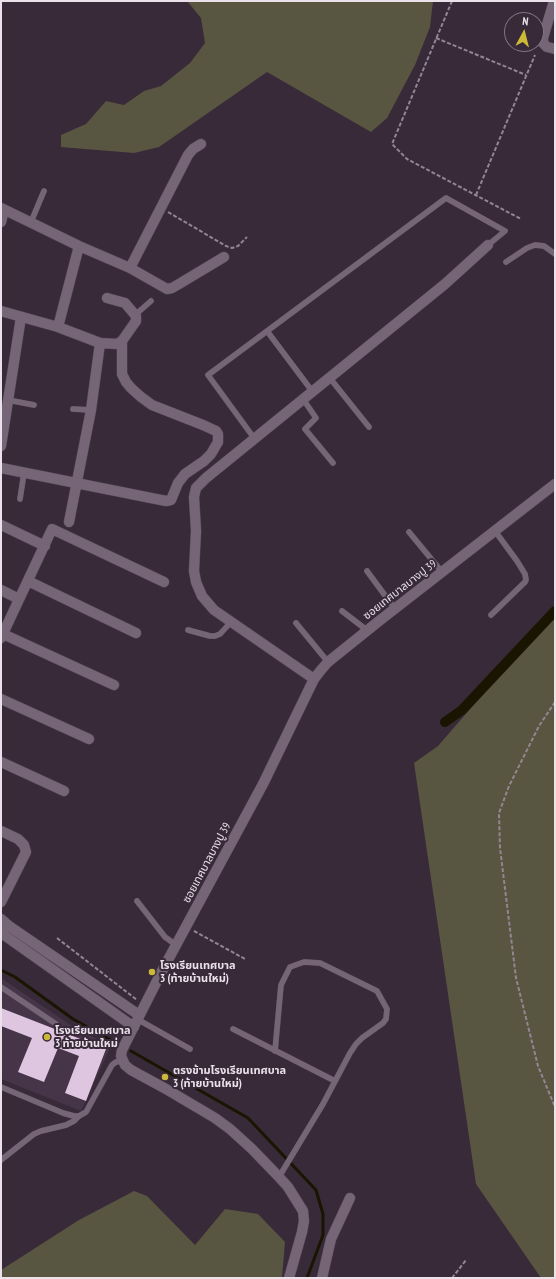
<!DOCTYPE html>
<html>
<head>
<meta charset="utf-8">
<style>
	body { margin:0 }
	#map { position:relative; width:556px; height:1279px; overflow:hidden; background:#392a3a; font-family:"PT Sans Narrow",sans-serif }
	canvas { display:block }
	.frame { position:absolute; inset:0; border:2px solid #eae1eb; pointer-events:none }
	.north { position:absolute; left:504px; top:12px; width:40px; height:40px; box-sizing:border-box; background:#392a3a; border:1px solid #807381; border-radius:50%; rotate:7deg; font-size:11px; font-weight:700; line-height:16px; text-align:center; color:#eae1eb }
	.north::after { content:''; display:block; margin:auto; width:14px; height:18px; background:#ccb938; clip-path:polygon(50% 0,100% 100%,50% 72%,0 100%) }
</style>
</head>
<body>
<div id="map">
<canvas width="556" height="1279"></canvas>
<div class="frame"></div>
<div class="north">N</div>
</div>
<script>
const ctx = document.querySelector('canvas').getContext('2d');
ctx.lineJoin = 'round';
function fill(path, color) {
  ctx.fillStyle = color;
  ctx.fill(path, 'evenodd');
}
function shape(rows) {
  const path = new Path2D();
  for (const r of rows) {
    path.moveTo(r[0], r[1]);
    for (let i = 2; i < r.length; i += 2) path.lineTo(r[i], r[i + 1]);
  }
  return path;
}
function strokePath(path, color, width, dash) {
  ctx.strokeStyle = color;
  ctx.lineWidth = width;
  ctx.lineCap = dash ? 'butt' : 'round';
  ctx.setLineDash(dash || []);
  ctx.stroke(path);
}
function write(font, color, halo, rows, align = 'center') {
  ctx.font = font + ' "PT Sans Narrow","Noto Sans Thai",sans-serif';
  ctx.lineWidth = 4;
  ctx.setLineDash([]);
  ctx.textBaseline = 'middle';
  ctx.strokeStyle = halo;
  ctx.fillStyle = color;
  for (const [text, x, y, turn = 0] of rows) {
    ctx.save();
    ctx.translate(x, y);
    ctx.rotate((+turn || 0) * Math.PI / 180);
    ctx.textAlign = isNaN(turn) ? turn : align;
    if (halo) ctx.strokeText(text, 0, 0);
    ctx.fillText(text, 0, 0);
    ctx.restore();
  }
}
fill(shape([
	[1,978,75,1028,111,1046,81,1111,1,1079]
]), '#463448');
fill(shape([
	[187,1,433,1,430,27,415,65,387,118,371,132,267,72,159,147,134,153,61,147,61,135,86,124,106,101,124,105,144,91,161,86,190,63,205,43,201,18],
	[555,611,555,1278,541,1278,476,1184,414,763,438,746],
	[134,1191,147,1196,195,1245,225,1209,258,1214,285,1242,282,1278,1,1278,1,1270,79,1220]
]), '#585541');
strokePath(shape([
	[1,970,15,977,73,1019,116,1043],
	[131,1051,248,1118,316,1190,323,1214,323,1235,307,1278]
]), '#191500', 3);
strokePath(shape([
	[445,722,462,710,555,611]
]), '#191500', 10);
fill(shape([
	[1,1008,106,1049,86,1101,65,1093,79,1056,58,1048,44,1082,18,1072,32,1038,1,1026]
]), '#dfc6e0');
const lane = shape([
	[31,222,44,191],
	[506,262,527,248,535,245,544,246,555,254],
	[135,315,151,301],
	[267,331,312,391],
	[329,377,369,427],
	[303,399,316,418,305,429,333,463],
	[8,400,34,405],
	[73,409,91,410],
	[254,438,208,375,446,198,505,231,488,245],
	[20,499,24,473],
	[409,532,442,572],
	[367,571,395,609],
	[342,611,368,631],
	[491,615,525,582,526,580,525,574,517,561,495,531],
	[296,623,328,662],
	[188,630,210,636,215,636,220,634,231,622],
	[137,901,165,937,176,945],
	[1,987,56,1024],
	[137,1019,190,1049],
	[233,1029,335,1081],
	[275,1051,281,985,290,967,304,962,320,963,377,991,387,1009,386,1019,383,1023,362,1038,356,1044,350,1053,323,1104,279,1177],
	[1,1087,63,1113,74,1116,79,1116,86,1112,112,1065,116,1062,123,1061],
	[1,1160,34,1134,41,1131,66,1125,74,1121,79,1116]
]);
const street = shape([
	[554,1,543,38,543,43,547,47,555,49],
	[1,208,79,246,130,268,167,289,172,288,179,284,224,257],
	[1,222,4,210],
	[130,268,188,155,193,149,201,144],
	[1,311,58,327],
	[100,343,117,344,122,341,136,321,136,316,125,303,107,298],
	[1,446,21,317],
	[1,468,166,501,171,500,178,483,185,474,204,461,211,454,218,442,218,434,216,431,203,425,152,405,141,397,131,388,126,382,122,374,122,341],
	[69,522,91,410,100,343,58,327,79,246],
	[1,525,45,546],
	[28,581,136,633],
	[1,590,19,599],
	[3,634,114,685],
	[1,638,52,529,164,582],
	[314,679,214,610,202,596,196,582,194,571,196,531,194,497,196,488,206,478,445,284,488,245],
	[1,699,89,739],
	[1,762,64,791],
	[1,831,18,839,24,845,26,852,1,902],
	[1,919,9,926,139,1015],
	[1,932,4,935,134,1027],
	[322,1278,331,1239,350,1198]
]);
const secondary = shape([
	[289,1278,302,1232,304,1221,303,1211,288,1187,279,1177,252,1149,230,1129,215,1118,166,1089,131,1070,125,1065,121,1056,122,1050,162,971,263,784,314,679,321,670,328,662,379,621,555,484]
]);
strokePath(lane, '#554956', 6);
strokePath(street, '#554956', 11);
strokePath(secondary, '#554956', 11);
strokePath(shape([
	[452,1,392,144,407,159,521,219],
	[436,38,526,75],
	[476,195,535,55],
	[168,212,226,246,232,248,238,246,247,237],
	[555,702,539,726,509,786,499,813,500,848,516,978,538,1066,555,1107],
	[194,931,245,959],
	[57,938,137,1000],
	[452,1278,466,1260]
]), '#928693', 2, [4, 2]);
strokePath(lane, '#766577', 5.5);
strokePath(street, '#766577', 10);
strokePath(secondary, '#766577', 10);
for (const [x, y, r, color] of [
	[152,972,4,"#ccb938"],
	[47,1037,4,"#ccb938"],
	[165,1077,4,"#ccb938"]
]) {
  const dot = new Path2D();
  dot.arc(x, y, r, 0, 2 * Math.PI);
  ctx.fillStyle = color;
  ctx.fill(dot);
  strokePath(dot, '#392a3a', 1.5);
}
write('11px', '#eae1eb', '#392a3a', [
	["ซอยเทศบาลบางปู 39",400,590,-38],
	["ซอยเทศบาลบางปู 39",207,863,-62]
]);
write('bold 11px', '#eae1eb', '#392a3a', [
	["โรงเรียนเทศบาล",160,966],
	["3 (ท้ายบ้านใหม่)",160,979],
	["โรงเรียนเทศบาล",55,1031],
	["3 ท้ายบ้านใหม่",55,1044],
	["ตรงข้ามโรงเรียนเทศบาล",173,1071],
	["3 (ท้ายบ้านใหม่)",173,1084]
], 'left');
</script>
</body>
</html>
